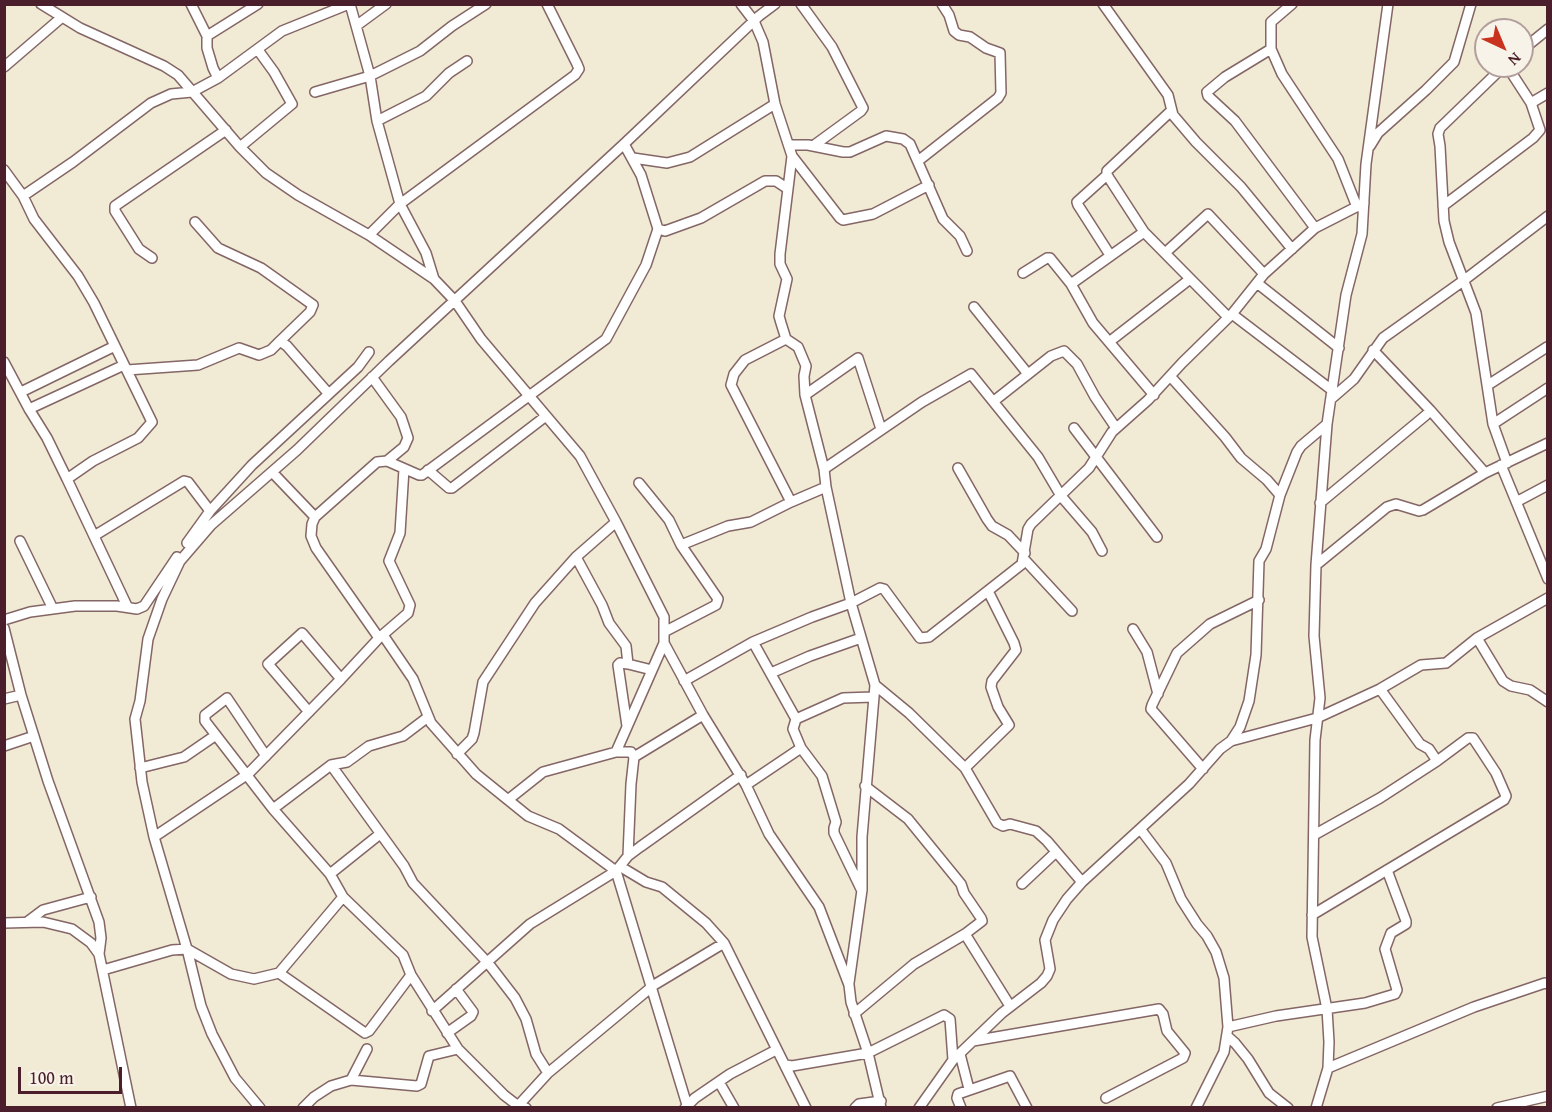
<!DOCTYPE html>
<html>
<head>
<meta charset="utf-8">
<style>
	body { margin:0 }
	#map { position:relative; width:1552px; height:1112px; overflow:hidden; background:#f1ead4; font-family:"Gentium Book Plus",serif }
	canvas { display:block }
	.frame { position:absolute; inset:0; border:6px solid #4a1f2b; pointer-events:none }
	.north { position:absolute; left:1474px; top:18px; width:60px; height:60px; box-sizing:border-box; background:#f7f3e8; border:2px solid #b29e9c; border-radius:50%; rotate:136deg; font-size:16px; font-weight:700; line-height:24px; text-align:center; color:#4a1f2b }
	.north::after { content:''; display:block; margin:auto; width:21px; height:27px; background:#c8321e; clip-path:polygon(50% 0,100% 100%,50% 72%,0 100%) }
	.scale { position:absolute; left:18px; top:1067px; width:104px; height:27px; box-sizing:border-box; border:3px solid #4a1f2b; border-top:0; padding-left:8px; font-size:18px; line-height:21px; white-space:nowrap; color:#4a1f2b; -webkit-text-stroke:4px #f7f3e8; paint-order:stroke }
</style>
</head>
<body>
<div id="map">
<canvas width="1552" height="1112"></canvas>
<div class="frame"></div>
<div class="north">N</div>
<div class="scale">100 m</div>
</div>
<script>
const ctx = document.querySelector('canvas').getContext('2d');
ctx.lineJoin = 'round';
function shape(rows) {
  const path = new Path2D();
  for (const r of rows) {
    path.moveTo(r[0], r[1]);
    for (let i = 2; i < r.length; i += 2) path.lineTo(r[i], r[i + 1]);
  }
  return path;
}
function strokePath(path, color, width, dash) {
  ctx.strokeStyle = color;
  ctx.lineWidth = width;
  ctx.lineCap = dash ? 'butt' : 'round';
  ctx.setLineDash(dash || []);
  ctx.stroke(path);
}
const minor = shape([
	[41,4,80,28,164,66,178,75,240,147,266,173,298,195,369,235,434,279,455,301,481,339,580,456,616,522,664,617,664,643,703,715,746,785,769,834,819,907,849,985,851,1002,868,1053,881,1108],
	[191,4,207,36,258,4],
	[350,4,370,76,377,121,400,204,426,253,434,279],
	[741,4,754,21,763,42,775,104,792,156,780,254,780,264,787,279,779,316,781,323,786,339,798,347,806,366,804,376,805,395,824,469,826,487,851,603,875,685,862,837,862,890,849,983],
	[801,4,832,47,863,108,861,111,813,146],
	[1103,4,1168,95,1173,115,1196,142,1241,187,1292,249],
	[1292,4,1271,22,1271,49,1282,74,1338,159,1357,207],
	[356,26,386,4],
	[207,36,207,48,213,68,218,78],
	[1271,49,1225,77,1207,92,1208,96,1235,121,1315,228],
	[1522,50,1548,29],
	[1504,66,1440,128,1438,134,1440,146,1444,221,1449,242,1476,313,1493,424,1507,463],
	[4,67,61,18],
	[315,92,370,76,420,51,452,26,486,4],
	[1531,103,1548,93],
	[377,121,426,96,449,73,467,61],
	[789,145,808,145,843,152,850,152,886,136,903,139,910,144,943,219,960,236,967,251],
	[1370,146,1378,133,1426,90,1454,62,1471,4],
	[240,147,292,104,274,72,258,50],
	[792,156,840,218,843,220,873,214,929,185],
	[633,158,667,163,690,157,775,104],
	[918,161,998,98,1001,93,1000,53,986,48,970,37,959,35,954,31,949,15,942,4],
	[4,170,23,196],
	[1107,175,1144,232,1228,317],
	[1443,206,1533,138,1540,130,1531,103,1507,66],
	[195,222,218,248,261,268,313,305,310,312,280,341],
	[658,229,665,231,701,218,765,181,776,181,788,189],
	[369,235,400,204,575,75,579,69,577,64,547,4],
	[1165,253,1208,214,1264,274],
	[1110,255,1078,205,1077,202,1107,175,1107,171,1171,111],
	[152,258,139,249,115,211,115,206,226,130],
	[1023,273,1047,258,1050,258,1071,284,1093,323,1154,395],
	[1257,283,1339,348],
	[1071,284,1144,232],
	[974,307,1028,374],
	[1232,314,1333,391],
	[786,339,745,360,734,374,731,385,791,502],
	[1109,342,1190,279],
	[1373,350,1430,410,1485,473],
	[4,362,29,409,47,438,67,479],
	[127,370,198,365,239,348,259,355,271,350,280,341,287,346,328,393],
	[1170,376,1225,437,1241,458,1267,480,1280,495],
	[372,377,401,417,408,438,404,447,387,461],
	[1488,385,1547,347],
	[21,392,115,346],
	[805,395,858,358,881,429],
	[1331,399,1354,379,1383,338,1463,281,1548,216],
	[994,401,1051,356,1064,351,1077,364,1095,397,1116,428],
	[29,409,124,365],
	[1493,424,1548,388],
	[1074,428,1157,537],
	[1501,465,1548,579],
	[958,468,987,519,992,526,1008,535,1025,553],
	[824,469,922,402,971,374,1038,457,1061,496,1092,532,1102,551],
	[428,470,449,488,452,488,546,416],
	[272,472,315,517],
	[639,483,669,520,681,545,718,599,716,605,664,632],
	[1518,501,1548,485],
	[1320,503,1426,415,1430,410],
	[94,536,184,481,188,482,210,511],
	[20,541,53,609],
	[187,543,210,511,252,465,358,367,369,352],
	[681,545,728,526,751,522,791,502,826,487],
	[576,557,602,605,609,623,626,646,628,664],
	[1024,559,1072,611],
	[1316,565,1387,507,1396,504,1419,511,1423,510,1485,473,1548,443],
	[127,606,67,479,93,461,138,438,152,422,94,303,78,276,34,219,23,196,73,162,151,103,171,94,192,92,218,78,282,31,349,4],
	[4,620,30,612,75,606,117,606,137,609,144,606,177,557],
	[4,628,21,695,48,781,99,922,101,938,99,954],
	[1133,629,1147,652,1158,694],
	[383,635,413,679,431,723,476,774,528,816,559,829,616,871,687,1105],
	[379,638,316,548,311,536,312,524,315,517,377,462,387,461,419,475,422,475,606,339,646,265,658,229,641,175,624,144],
	[1477,638,1503,681,1511,686,1530,690,1548,702],
	[753,642,796,719,793,729,801,748,822,776,836,822,834,828,834,833,861,889],
	[771,673,810,656,861,638],
	[684,681,753,642,812,617,851,603,880,588,884,589,920,638,929,637,1022,564,1028,529,1031,524,1089,468,1112,432,1148,400,1182,363,1232,314,1264,274,1315,228,1364,203],
	[875,685,909,713,965,768,997,823,1003,826,1010,824,1036,831,1047,841,1082,882],
	[1380,689,1420,744,1429,749,1437,761],
	[4,699,21,695],
	[309,712,268,664,302,633,341,679],
	[796,719,843,698,873,697],
	[627,726,618,665,620,663,628,664,652,670],
	[1231,741,1240,727,1249,701,1256,655,1259,561,1266,549,1280,495,1297,452,1301,446,1327,424],
	[4,746,34,736],
	[616,752,664,643],
	[457,754,472,739,474,733,483,682,535,603,576,557,616,522],
	[266,756,227,698,205,715,205,721,273,809,330,874,343,897,403,955,411,975,458,1049,429,1056,421,1084,417,1086,351,1080,331,1086,314,1097,303,1108],
	[634,757,703,715],
	[331,765,404,866,413,883,488,963,515,998,526,1019,536,1054,548,1073],
	[140,768,184,757,216,735],
	[965,768,1009,725,998,707,991,687,992,681,1016,650,1014,643,988,591],
	[1203,769,1151,709,1152,705,1177,653,1210,624,1259,600],
	[746,785,801,748],
	[509,799,543,772,616,752,631,752,634,757],
	[273,809,331,765,347,762,369,746,403,736,428,717],
	[1141,830,1166,863,1181,899,1197,924,1207,936,1216,952,1224,978,1228,1027,1224,1052,1196,1108],
	[154,837,248,774,341,679,379,638,408,613,410,605,389,561,400,533,404,469],
	[628,856,631,784,634,757],
	[621,867,646,882,662,887,706,923,724,943,806,1108],
	[330,874,380,834],
	[1022,884,1056,852],
	[1312,915,1504,800,1506,796,1496,773,1473,738,1468,738,1437,761,1380,798,1314,835],
	[27,922,43,910,91,897],
	[4,923,43,922,72,929,91,943,99,954,131,1108],
	[965,934,1010,1006],
	[103,970,172,950,187,949,231,974,254,979,279,973,343,897],
	[279,973,365,1033,369,1031,411,975],
	[432,1011,530,924,616,871,628,856,640,847,741,775],
	[854,1014,914,964,965,934,982,921,981,918,964,893,961,884,908,819,865,786],
	[1228,1027,1276,1016,1365,1003,1395,994,1397,990,1385,949,1391,933,1406,924,1406,921,1387,870],
	[447,1033,471,1016,473,1012,456,989],
	[1227,1036,1235,1043,1248,1059,1269,1093,1288,1108],
	[973,1041,1159,1009,1163,1014,1167,1031,1185,1053,1183,1058,1106,1098],
	[458,1049,504,1095,517,1105,526,1108],
	[960,1054,969,1089],
	[786,1065,792,1066,868,1053,944,1015,950,1019,953,1060],
	[1328,1068,1474,1007,1545,983,1548,984],
	[351,1080,367,1049],
	[719,1082,734,1108],
	[260,1108,235,1078,212,1034,201,1006,187,949,154,837,142,782,135,719,140,701,148,639,162,599,180,561,211,525,297,450,389,361,624,144,759,16,775,4],
	[516,1108,548,1073,654,985,724,943],
	[685,1108,695,1098,730,1074,776,1050],
	[855,1108,859,1104,881,1101],
	[919,1108,953,1060,1002,1013,1041,983,1047,976,1050,969,1045,940,1053,920,1067,899,1082,882,1189,784,1220,749,1231,741,1317,718,1380,689,1421,665,1446,663,1477,638,1548,598],
	[961,1108,957,1098,958,1094,1010,1076,1027,1108],
	[1316,1108,1328,1068,1329,1042,1327,1009,1312,937,1315,740,1320,698,1314,636,1316,565,1327,424,1346,295,1362,234,1366,164,1388,4],
	[1497,1108,1548,1096]
]);
strokePath(minor, '#846666', 12);
strokePath(minor, '#fff', 9);
</script>
</body>
</html>
